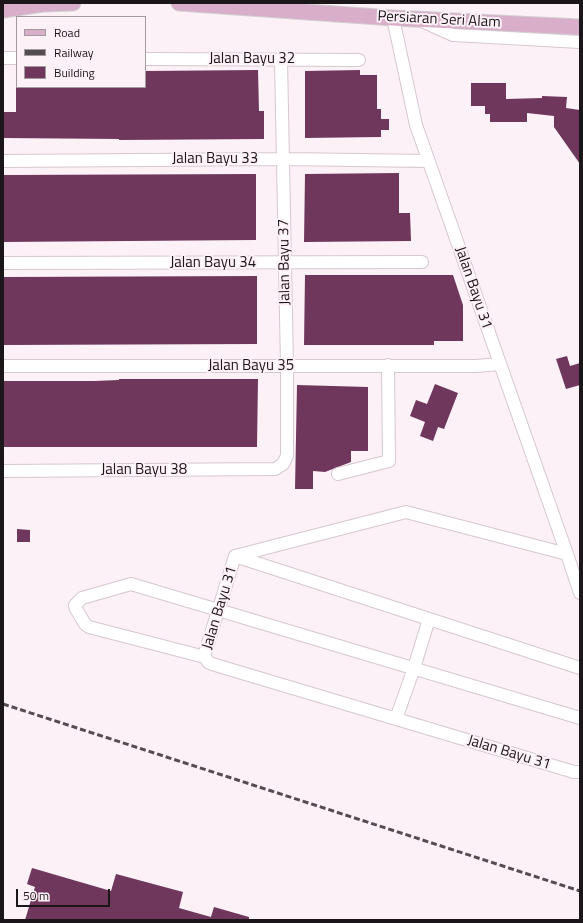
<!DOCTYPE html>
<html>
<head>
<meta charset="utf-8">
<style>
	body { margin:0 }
	#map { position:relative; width:583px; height:923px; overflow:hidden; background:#fdf1f8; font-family:"Titillium Web",sans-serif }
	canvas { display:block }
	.frame { position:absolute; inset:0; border:4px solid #1b1619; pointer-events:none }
	.legend { position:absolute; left:16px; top:16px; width:130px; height:72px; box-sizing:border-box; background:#fdf1f8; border:1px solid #a3999f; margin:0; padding:5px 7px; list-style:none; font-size:12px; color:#1b1619 }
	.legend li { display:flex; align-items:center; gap:8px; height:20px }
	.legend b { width:20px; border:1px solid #a3999f }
	.scale { position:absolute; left:16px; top:889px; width:94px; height:18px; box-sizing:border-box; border:2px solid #1b1619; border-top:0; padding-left:5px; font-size:12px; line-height:14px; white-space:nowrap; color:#1b1619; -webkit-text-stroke:3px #fdf1f8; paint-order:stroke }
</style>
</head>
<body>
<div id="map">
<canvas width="583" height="923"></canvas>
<div class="frame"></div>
<ul class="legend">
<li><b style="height:5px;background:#d8aec9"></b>Road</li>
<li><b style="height:5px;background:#534c50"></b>Railway</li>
<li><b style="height:11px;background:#70375c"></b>Building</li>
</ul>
<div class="scale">50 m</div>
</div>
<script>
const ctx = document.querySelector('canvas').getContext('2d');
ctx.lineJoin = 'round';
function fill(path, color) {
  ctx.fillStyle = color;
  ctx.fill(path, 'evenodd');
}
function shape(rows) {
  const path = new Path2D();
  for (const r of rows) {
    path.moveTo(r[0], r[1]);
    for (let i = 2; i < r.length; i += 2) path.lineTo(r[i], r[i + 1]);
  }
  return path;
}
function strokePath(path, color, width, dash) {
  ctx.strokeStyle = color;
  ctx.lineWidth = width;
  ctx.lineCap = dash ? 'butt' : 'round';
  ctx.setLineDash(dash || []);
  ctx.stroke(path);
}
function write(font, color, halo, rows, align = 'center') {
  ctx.font = font + ' "Titillium Web",sans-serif';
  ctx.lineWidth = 4;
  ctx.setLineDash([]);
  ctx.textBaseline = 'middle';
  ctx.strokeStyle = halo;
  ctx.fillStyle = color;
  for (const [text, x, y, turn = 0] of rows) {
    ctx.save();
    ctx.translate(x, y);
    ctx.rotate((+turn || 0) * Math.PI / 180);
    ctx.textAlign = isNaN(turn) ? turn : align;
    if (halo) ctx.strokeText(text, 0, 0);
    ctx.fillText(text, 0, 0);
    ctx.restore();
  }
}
fill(shape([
	[258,70,259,111,264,111,264,139,119,140,119,139,3,138,3,112,16,112,16,87,145,87,145,71],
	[360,70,360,75,377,75,377,109,381,109,381,119,389,119,389,130,381,130,381,137,305,138,305,71],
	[471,83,506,83,506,99,542,98,542,96,567,97,566,108,580,110,580,164,554,127,554,116,527,113,527,122,490,122,490,114,485,114,485,106,471,106],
	[399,173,399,213,410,213,411,241,304,242,305,174],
	[256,174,256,240,3,242,3,175],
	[305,275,453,275,463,305,463,341,434,341,434,345,304,345],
	[257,276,257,344,3,345,3,277],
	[567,356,570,366,580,363,580,385,566,389,556,359],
	[119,379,258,379,257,447,3,447,3,381,94,381,119,380],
	[435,384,458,393,444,429,438,427,433,441,420,436,425,422,410,416,416,400,427,404],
	[297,385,368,387,368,451,351,451,351,462,325,472,313,471,313,489,295,489],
	[17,529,30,530,30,542,17,542],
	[32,868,111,891,116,874,183,892,179,908,211,917,210,920,25,920,35,887,27,884],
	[214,907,249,917,249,920,210,920]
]), '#70375c');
const minor = shape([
	[393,18,416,125,567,554,580,593],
	[422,21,453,35,580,42],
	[3,58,17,58],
	[145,59,359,60],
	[3,161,284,159,428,161],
	[3,263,422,262],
	[3,366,476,366,500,364],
	[3,471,275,469,283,464,287,456,287,366,281,59],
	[338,474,389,461,388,365],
	[567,554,406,512,235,556,205,653,205,657,208,662,212,664,574,772,580,772],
	[235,556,580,668],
	[205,657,89,627,85,624,76,609,75,605,82,598,131,584,580,718],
	[396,719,414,668,429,619]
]);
const major = shape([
	[179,3,393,18,580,27],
	[3,10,43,4,73,3]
]);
strokePath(minor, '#d6c7d0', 14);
strokePath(major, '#d1d0d1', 17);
strokePath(minor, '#fff', 12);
strokePath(major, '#d8aec9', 15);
strokePath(shape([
	[3,704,580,891]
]), '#534c50', 3, [6, 3]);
write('15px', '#1b1619', '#fdf1f8', [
	["Persiaran Seri Alam",439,20,3],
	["Jalan Bayu 32",252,59],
	["Jalan Bayu 33",215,159],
	["Jalan Bayu 37",285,262,-91],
	["Jalan Bayu 34",213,263],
	["Jalan Bayu 31",473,288,71],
	["Jalan Bayu 35",251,366],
	["Jalan Bayu 38",144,470],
	["Jalan Bayu 31",220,608,-73],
	["Jalan Bayu 31",509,753,17]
]);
</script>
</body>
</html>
